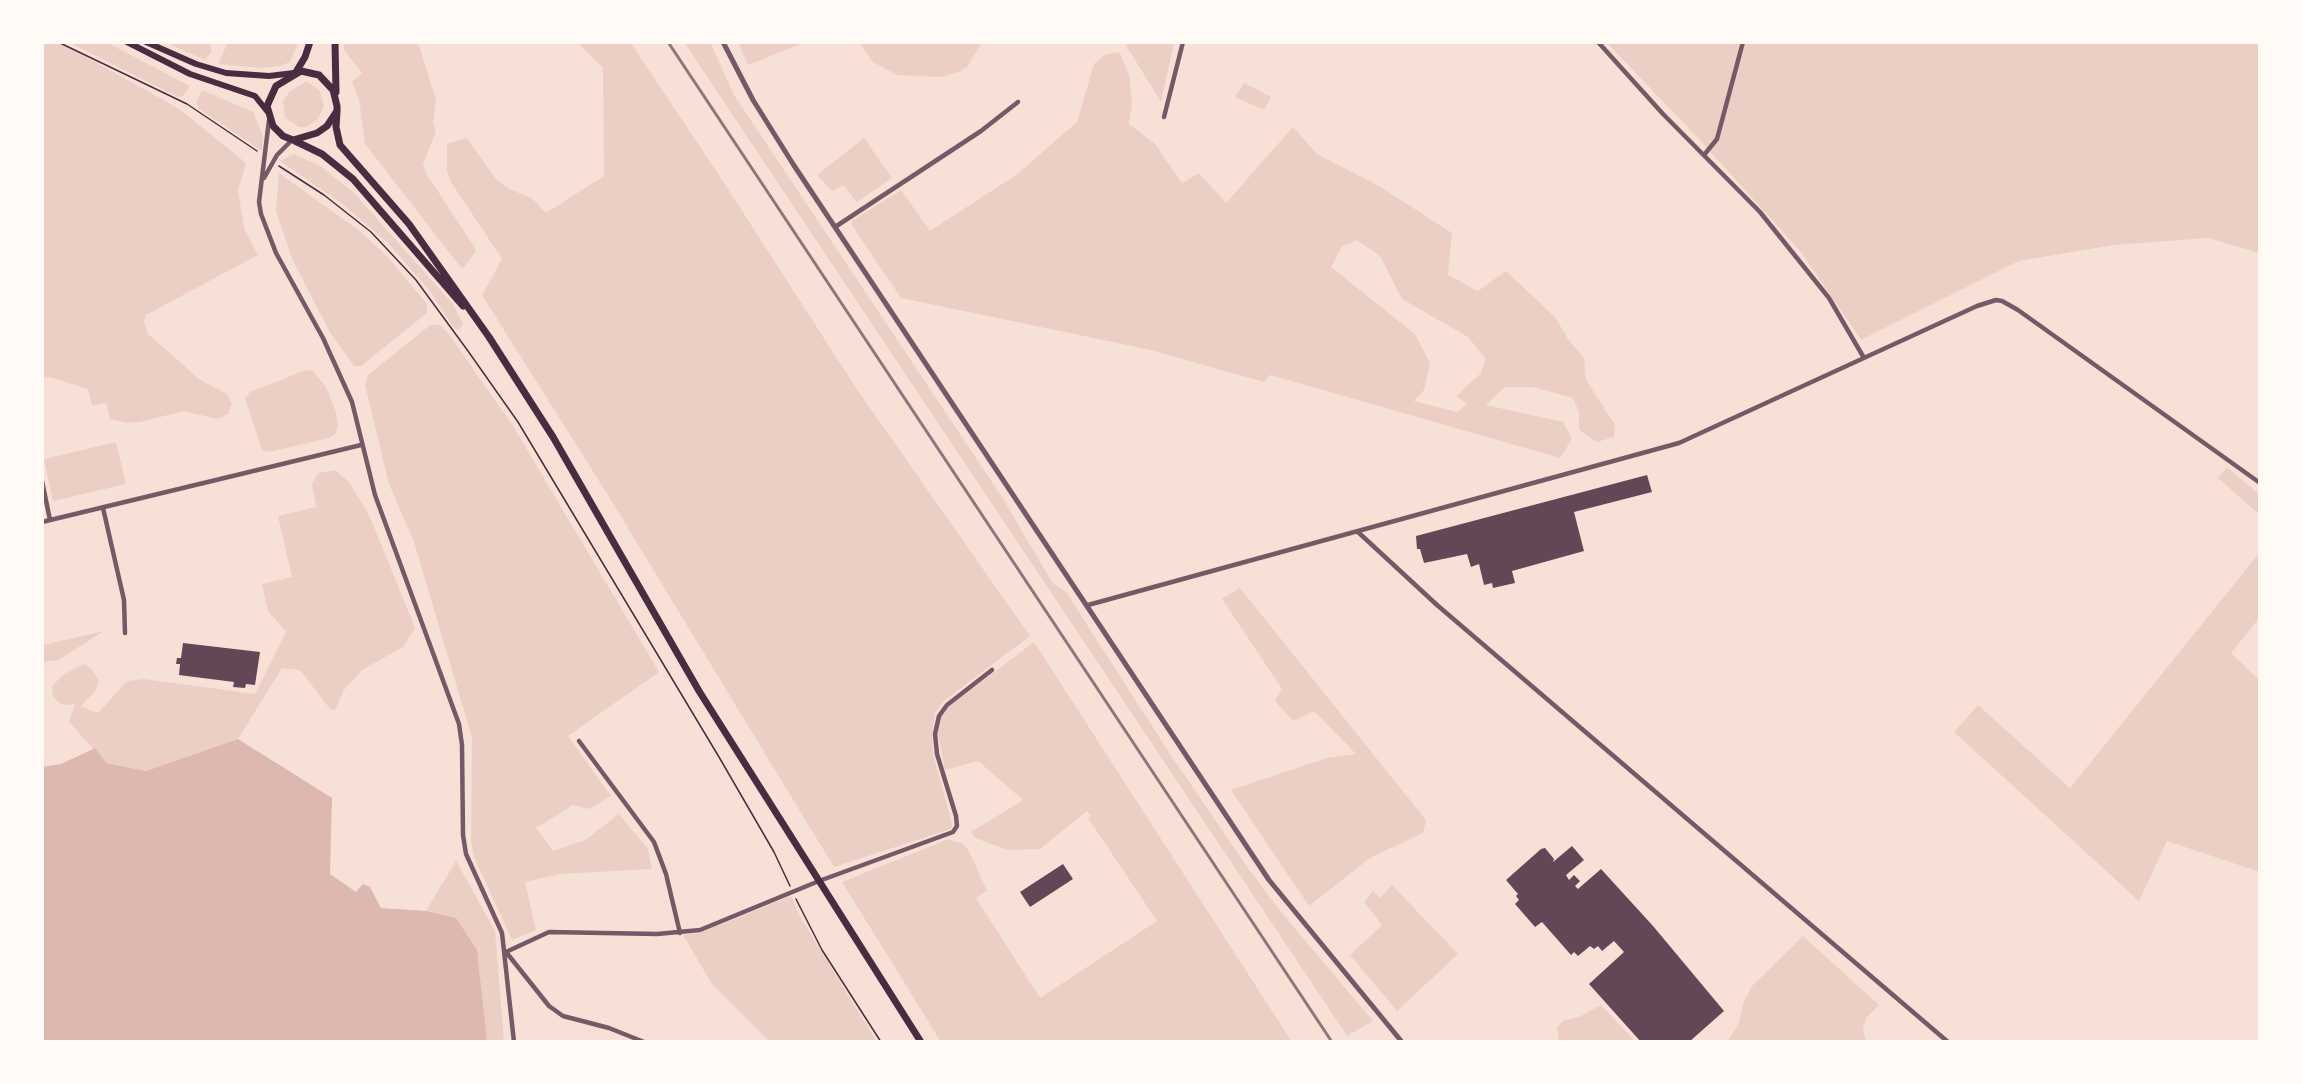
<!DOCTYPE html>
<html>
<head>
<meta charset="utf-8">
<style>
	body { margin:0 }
	#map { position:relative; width:2302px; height:1084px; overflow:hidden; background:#f7e1d7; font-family:Rubik,sans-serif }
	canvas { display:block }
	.frame { position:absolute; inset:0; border:44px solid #fffaf5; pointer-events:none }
</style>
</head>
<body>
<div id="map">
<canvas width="2302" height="1084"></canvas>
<div class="frame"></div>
</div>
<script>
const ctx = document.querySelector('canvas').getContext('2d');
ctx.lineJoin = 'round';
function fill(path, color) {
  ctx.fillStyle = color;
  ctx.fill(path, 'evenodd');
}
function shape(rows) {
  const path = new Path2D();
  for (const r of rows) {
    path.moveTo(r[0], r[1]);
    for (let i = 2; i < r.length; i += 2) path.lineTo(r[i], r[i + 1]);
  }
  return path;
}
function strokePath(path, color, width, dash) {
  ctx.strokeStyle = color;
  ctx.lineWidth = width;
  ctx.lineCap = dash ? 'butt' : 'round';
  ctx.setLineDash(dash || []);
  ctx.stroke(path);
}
fill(shape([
	[42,42,59,42,178,108,246,163,238,190,244,228,258,255,146,315,144,322,148,334,189,370,200,380,227,394,232,404,228,414,217,419,184,411,140,422,126,423,110,419,106,403,92,406,88,389,50,377,42,378],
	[68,42,106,42,190,86,183,96,178,97],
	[164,42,209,42,212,52,205,60],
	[228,42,299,42,290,62,280,66,261,68,218,64],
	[344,42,418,42,436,100,433,123,436,131,423,164,426,173,475,248,476,252,462,269,365,144,359,99,352,82,362,73,344,50],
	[577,42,630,42,717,172,856,388,1030,636,944,701,935,713,932,734,933,754,952,823,951,829,834,867,609,497,482,295,502,259,451,182,447,172,447,144,467,138,496,179,507,188,533,199,546,213,604,176,603,68],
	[684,42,710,42,734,95,1002,497,1052,582,1066,592,1170,754,1250,871,1277,907,1373,1021,1347,1036],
	[738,42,806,42,748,65],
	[859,42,982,42,968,66,959,72,940,77,897,75,873,62],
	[1124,42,1174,42,1161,102],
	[1606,42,2260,42,2260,253,2208,238,2114,245,2019,261,1861,340,1801,252,1697,137],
	[1116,52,1120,53,1129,75,1132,103,1129,124,1155,144,1182,183,1199,173,1226,203,1293,127,1317,154,1379,186,1452,233,1448,275,1478,291,1506,271,1555,317,1568,339,1584,358,1586,380,1615,425,1614,437,1597,442,1579,430,1579,412,1573,398,1533,387,1505,387,1486,405,1563,422,1572,439,1560,458,1270,375,1264,382,1151,350,901,298,851,224,853,220,901,190,930,231,1016,175,1077,122,1094,64,1104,55],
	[1357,240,1380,256,1402,299,1468,337,1486,359,1480,374,1456,396,1467,404,1457,412,1414,401,1424,390,1430,363,1415,334,1331,267,1342,246],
	[307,81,320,91,324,107,317,120,306,127,299,127,285,118,283,102,289,92],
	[1244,83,1271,97,1264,110,1235,97],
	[202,90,253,112,263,136,262,151,199,109,196,102],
	[864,138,892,178,857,202,843,185,832,191,817,175],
	[294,154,319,165,354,193,452,303,463,323,460,329,455,329,429,290,388,243,341,203,280,161],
	[279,173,361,232,388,257,427,304,427,313,361,366,354,366,331,334,293,261,276,211],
	[430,325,440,325,448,333,513,426,659,672,568,736,611,796,589,809,573,805,536,828,553,851,585,840,619,814,648,849,652,869,560,874,525,882,536,930,512,940,474,857,471,841,472,738,414,542,389,484,365,385,368,375],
	[306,370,313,371,326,387,336,412,338,427,335,434,329,438,269,452,262,450,245,398,250,392],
	[116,442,126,484,53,501,44,459],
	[2227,467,2260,495,2260,515,2218,478],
	[335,470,350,483,370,517,415,628,403,647,362,670,344,690,335,710,330,709,300,670,282,668,238,739,146,771,106,763,69,722,75,704,64,705,58,702,53,696,52,686,64,674,85,664,93,671,99,681,96,690,81,706,98,713,127,681,144,679,255,694,286,632,268,611,262,584,292,577,278,516,316,507,312,484,318,473],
	[2260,552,2260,617,2231,653,2260,681,2260,872,2167,841,2139,901,1954,732,1978,705,2070,788],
	[1240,588,1426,820,1423,833,1370,858,1309,906,1231,790,1327,758,1356,754,1314,711,1293,721,1275,701,1282,689,1222,599],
	[104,631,58,660,43,662,43,645],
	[1034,642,1292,1042,941,1042,842,882,949,839,963,844,969,851,987,891,976,898,1040,998,1157,921,1088,818,1091,816,1087,811,1040,849,1008,850,975,838,971,832,1023,800,978,761,945,770,938,734,940,718,948,707],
	[456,861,495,931,504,1042,487,1042,483,1022,426,911],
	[1392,885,1458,954,1397,1011,1350,955,1382,925,1364,902,1373,891,1380,898],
	[791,896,799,915,877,1042,770,1042,712,984,683,935,700,933],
	[1803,936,1879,1005,1866,1018,1863,1028,1866,1042,1727,1042,1738,1025,1744,1001,1752,986],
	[1601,1005,1636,1042,1559,1042,1557,1027,1563,1021,1581,1016]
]), '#ebcfc5');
fill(shape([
	[238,739,332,798,330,874,356,892,363,884,370,887,381,908,426,911,456,918,477,950,487,1042,42,1042,42,767,61,764,95,748,106,763,146,771]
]), '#dcb8b0');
fill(shape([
	[1647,475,1652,492,1574,512,1584,551,1512,571,1515,583,1493,588,1492,583,1484,585,1479,564,1471,567,1467,554,1424,563,1420,549,1417,549,1416,536],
	[183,643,260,652,255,685,246,684,245,688,233,687,234,682,179,675,180,664,176,664,177,658,181,658],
	[1572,846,1584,860,1566,875,1569,880,1574,875,1580,881,1575,886,1578,889,1601,869,1653,926,1724,1011,1689,1042,1641,1042,1589,984,1624,952,1614,941,1602,951,1598,946,1594,949,1590,946,1578,956,1574,952,1571,955,1542,922,1535,927,1515,904,1519,900,1516,896,1518,894,1506,880,1541,849,1545,848,1554,859,1553,862],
	[1063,864,1073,879,1030,907,1020,892]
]), '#644757');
strokePath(shape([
	[58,42,187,104,257,151],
	[279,166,324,195,371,232,416,280,468,351,518,422,719,757,774,852,790,886],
	[796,899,822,950,881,1042]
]), '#4a2c40', 1.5);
strokePath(shape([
	[1598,42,1663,114,1760,212,1829,298,1864,358],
	[1164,117,1183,42],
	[269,120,259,202,261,214,276,253,323,338,352,402,375,495,459,724,462,745,463,835,466,854,502,933,514,1042],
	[1704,155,1717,139,1743,42],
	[264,178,277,155,292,140],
	[835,227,981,131,1018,102],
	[42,481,50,520],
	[103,508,124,600,125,633],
	[42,522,361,445],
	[1358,532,1437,605,1948,1042],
	[1088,605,1679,443,1977,306,1996,300,2002,301,2018,310,2260,483],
	[579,741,654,842,666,874,680,933],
	[644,1042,609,1028,563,1016,549,1006,506,952,549,932,657,934,700,930,819,881,953,832,957,826,956,816,937,754,935,734,939,716,947,705,992,670]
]), '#755966', 4.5);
strokePath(shape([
	[723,42,753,100,793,164,1269,880,1402,1042]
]), '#755966', 5);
strokePath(shape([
	[127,42,190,74,255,96,267,111],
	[146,42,196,64,226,73,269,76,294,73]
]), '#4a2c40', 6);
strokePath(shape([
	[335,42,336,92],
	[296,72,305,57,310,42],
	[337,111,327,126,317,133,293,140,283,136,273,126,267,106,276,86,301,71,319,75,333,90,337,106,337,111,336,127,340,145,409,224,489,337,553,437,699,691,921,1042],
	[295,141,322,154,353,179,463,306]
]), '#4a2c40', 7);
strokePath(shape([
	[668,42,1332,1042]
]), '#8f747c', 3);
</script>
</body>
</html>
